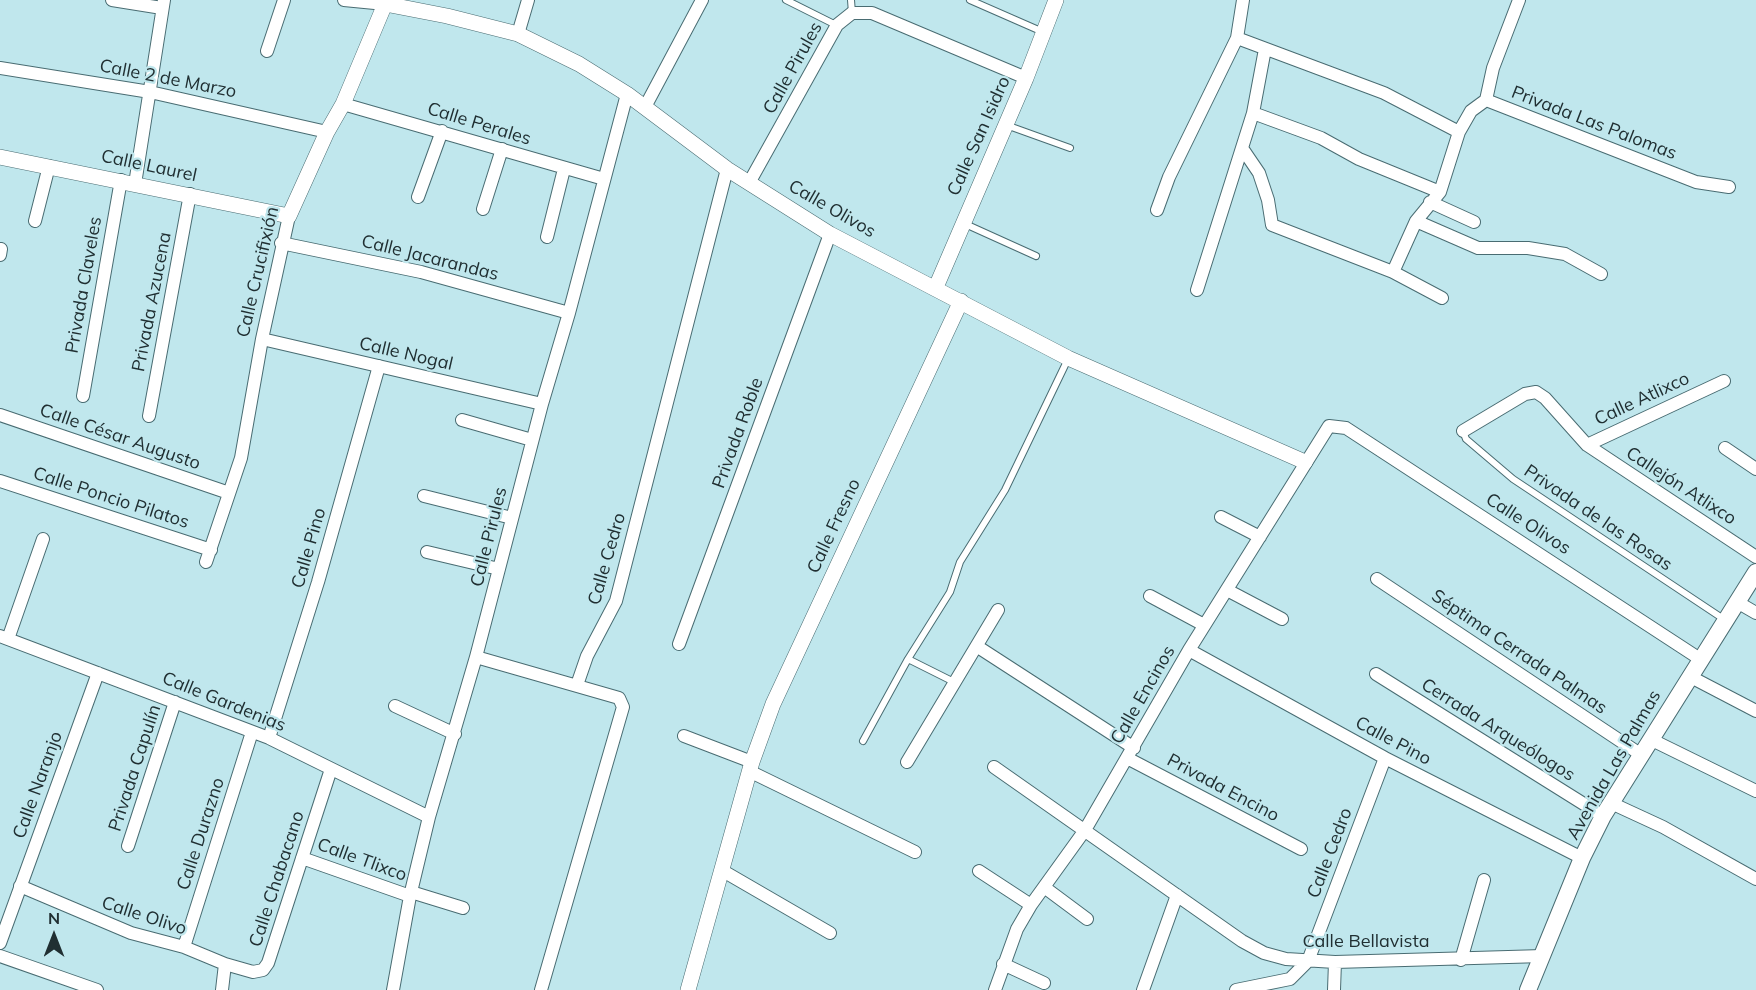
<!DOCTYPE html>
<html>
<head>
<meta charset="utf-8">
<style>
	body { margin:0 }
	#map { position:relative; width:1756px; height:990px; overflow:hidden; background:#c0e7ed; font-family:Mulish,sans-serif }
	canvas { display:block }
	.north { position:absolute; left:24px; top:906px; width:60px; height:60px; -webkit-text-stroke:4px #c0e7ed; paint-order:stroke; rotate:0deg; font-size:16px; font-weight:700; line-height:24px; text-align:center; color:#202f32 }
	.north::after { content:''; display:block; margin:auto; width:21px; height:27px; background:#202f32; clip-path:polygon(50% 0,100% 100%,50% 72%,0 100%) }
</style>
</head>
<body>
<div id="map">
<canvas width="1756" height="990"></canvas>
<div class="north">N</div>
</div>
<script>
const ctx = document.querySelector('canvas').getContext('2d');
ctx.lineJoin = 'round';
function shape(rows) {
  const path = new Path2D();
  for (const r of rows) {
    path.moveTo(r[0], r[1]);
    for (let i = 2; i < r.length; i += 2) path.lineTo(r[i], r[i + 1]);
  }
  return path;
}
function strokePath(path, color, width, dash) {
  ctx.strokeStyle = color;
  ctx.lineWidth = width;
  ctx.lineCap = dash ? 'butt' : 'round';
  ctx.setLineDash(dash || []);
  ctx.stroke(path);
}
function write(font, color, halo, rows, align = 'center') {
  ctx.font = font + ' Mulish,sans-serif';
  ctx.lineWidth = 4.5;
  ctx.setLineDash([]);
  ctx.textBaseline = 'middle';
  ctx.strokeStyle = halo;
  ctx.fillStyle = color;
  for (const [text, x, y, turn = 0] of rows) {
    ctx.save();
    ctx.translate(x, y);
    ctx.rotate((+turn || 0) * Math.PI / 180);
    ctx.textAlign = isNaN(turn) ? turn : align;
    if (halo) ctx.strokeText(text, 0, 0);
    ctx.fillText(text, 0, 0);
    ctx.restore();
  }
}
const service = shape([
	[786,0,836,25],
	[851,0,852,13],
	[970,0,1043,32],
	[1006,125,1070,148],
	[963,223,1036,256],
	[1463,431,1466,439,1513,479,1725,620],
	[908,659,956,683],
	[863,741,908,659,950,592,960,562,1005,490,1068,359]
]);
const minor = shape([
	[112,0,162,8],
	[344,0,385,4],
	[518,34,528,0],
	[1237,38,1243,0],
	[267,51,284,0],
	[0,68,150,92,327,132],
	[1486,100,1493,68,1519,0],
	[343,104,604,179],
	[645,107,702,0],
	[1253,113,1321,138,1359,159,1440,192],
	[1242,148,1259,173,1268,200,1272,225,1393,272,1442,298],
	[749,183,837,25,852,13,872,13,1026,78],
	[135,184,164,0],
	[418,197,442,131],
	[1430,202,1474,222],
	[483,209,502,149],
	[1157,210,1169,177,1237,38,1384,93,1459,132,1471,111,1486,100,1696,182,1729,187],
	[35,221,49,166],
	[1416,221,1478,248,1528,248,1565,254,1601,274],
	[547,237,564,169],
	[281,243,421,272,569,313],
	[0,255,1,249],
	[1393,272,1416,221,1440,192,1459,132],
	[1197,290,1253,113,1265,49],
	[262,339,542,404],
	[83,396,121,180],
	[0,415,229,493],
	[149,416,190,194],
	[462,420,532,440],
	[1463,431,1525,394,1536,392,1545,398,1587,445,1756,557],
	[1587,445,1724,381],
	[1725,448,1756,469],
	[0,481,211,550],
	[424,496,512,518],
	[1221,517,1260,537],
	[427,552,499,569],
	[206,562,241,458,262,339,289,216],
	[1377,579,1640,754],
	[1227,590,1282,619],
	[1150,596,1204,625],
	[1737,602,1756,613],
	[0,636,269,738,429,817],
	[8,639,43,539],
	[679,644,830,234],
	[978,647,1134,748],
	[1189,650,1385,758,1582,858],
	[476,657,619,698,623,707,541,990],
	[1376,674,1603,816],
	[1689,676,1756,711],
	[577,685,587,656,616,601,727,169],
	[395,706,455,734],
	[684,736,752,762],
	[269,738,318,582,379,366],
	[1650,739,1756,791],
	[1127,758,1301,849],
	[907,762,998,610],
	[994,767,1242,941,1264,953,1286,959,1335,962,1543,956],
	[749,771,915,852],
	[1611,803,1663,827,1756,879],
	[128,846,175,702],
	[302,858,410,896],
	[723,871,830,933],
	[979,871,1031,905],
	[20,886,131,933,184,947,225,964,253,972,263,970,268,963,331,769],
	[1044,887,1087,919],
	[411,892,463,908],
	[0,943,98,673],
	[184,947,252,732],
	[0,956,97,990],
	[1461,960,1484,880],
	[1003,964,1044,983],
	[222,990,225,964],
	[393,990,410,896,429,817,476,657,542,404,569,313,627,94],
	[995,990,1017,929,1031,905,1085,830,1189,650,1329,426,1346,428,1700,659],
	[1143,990,1177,895],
	[1236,990,1290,979,1308,961,1385,758],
	[1334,990,1335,962]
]);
const tertiary = shape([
	[0,157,289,216,327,132,343,104,385,4,447,16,518,34,579,64,627,94,727,169,830,234,1068,358,1305,462],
	[936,287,1026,78,1056,0],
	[688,990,752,762,773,704,961,301]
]);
const secondary = shape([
	[1528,990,1582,858,1603,816,1756,572]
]);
strokePath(service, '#496c72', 8);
strokePath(minor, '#496c72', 14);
strokePath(tertiary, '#496c72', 16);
strokePath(secondary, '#496c72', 18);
strokePath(service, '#fff', 6);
strokePath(minor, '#fff', 12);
strokePath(tertiary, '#fff', 15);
strokePath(secondary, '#fff', 16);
write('18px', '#202f32', '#c0e7ed', [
	["Calle Pirules",793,68,-61],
	["Calle 2 de Marzo",168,79,11],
	["Privada Las Palomas",1594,123,21],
	["Calle Perales",479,124,17],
	["Calle San Isidro",979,136,-66],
	["Calle Laurel",149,166,12],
	["Calle Olivos",832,209,30],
	["Calle Jacarandas",430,258,14],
	["Calle Crucifixión",258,272,-77],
	["Privada Claveles",84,285,-80],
	["Privada Azucena",152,302,-79],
	["Calle Nogal",406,354,13],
	["Calle Atlixco",1642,399,-25],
	["Privada Roble",738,433,-70],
	["Calle César Augusto",120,437,19],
	["Callejón Atlixco",1681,486,33],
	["Calle Poncio Pilatos",111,498,18],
	["Privada de las Rosas",1598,518,34],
	["Calle Olivos",1528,524,33],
	["Calle Fresno",834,526,-65],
	["Calle Pirules",489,537,-76],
	["Calle Pino",309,548,-74],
	["Calle Cedro",607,559,-74],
	["Séptima Cerrada Palmas",1519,652,34],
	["Calle Encinos",1143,695,-60],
	["Calle Gardenias",224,702,22],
	["Cerrada Arqueólogos",1498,730,32],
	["Calle Pino",1393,741,28],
	["Avenida Las Palmas",1614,765,-60],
	["Privada Capulín",135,768,-72],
	["Calle Naranjo",38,785,-70],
	["Privada Encino",1223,788,28],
	["Calle Durazno",201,834,-72],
	["Calle Cedro",1330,853,-69],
	["Calle Tlixco",362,860,20],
	["Calle Chabacano",277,879,-72],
	["Calle Olivo",144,916,18],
	["Calle Bellavista",1366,942]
]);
</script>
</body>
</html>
